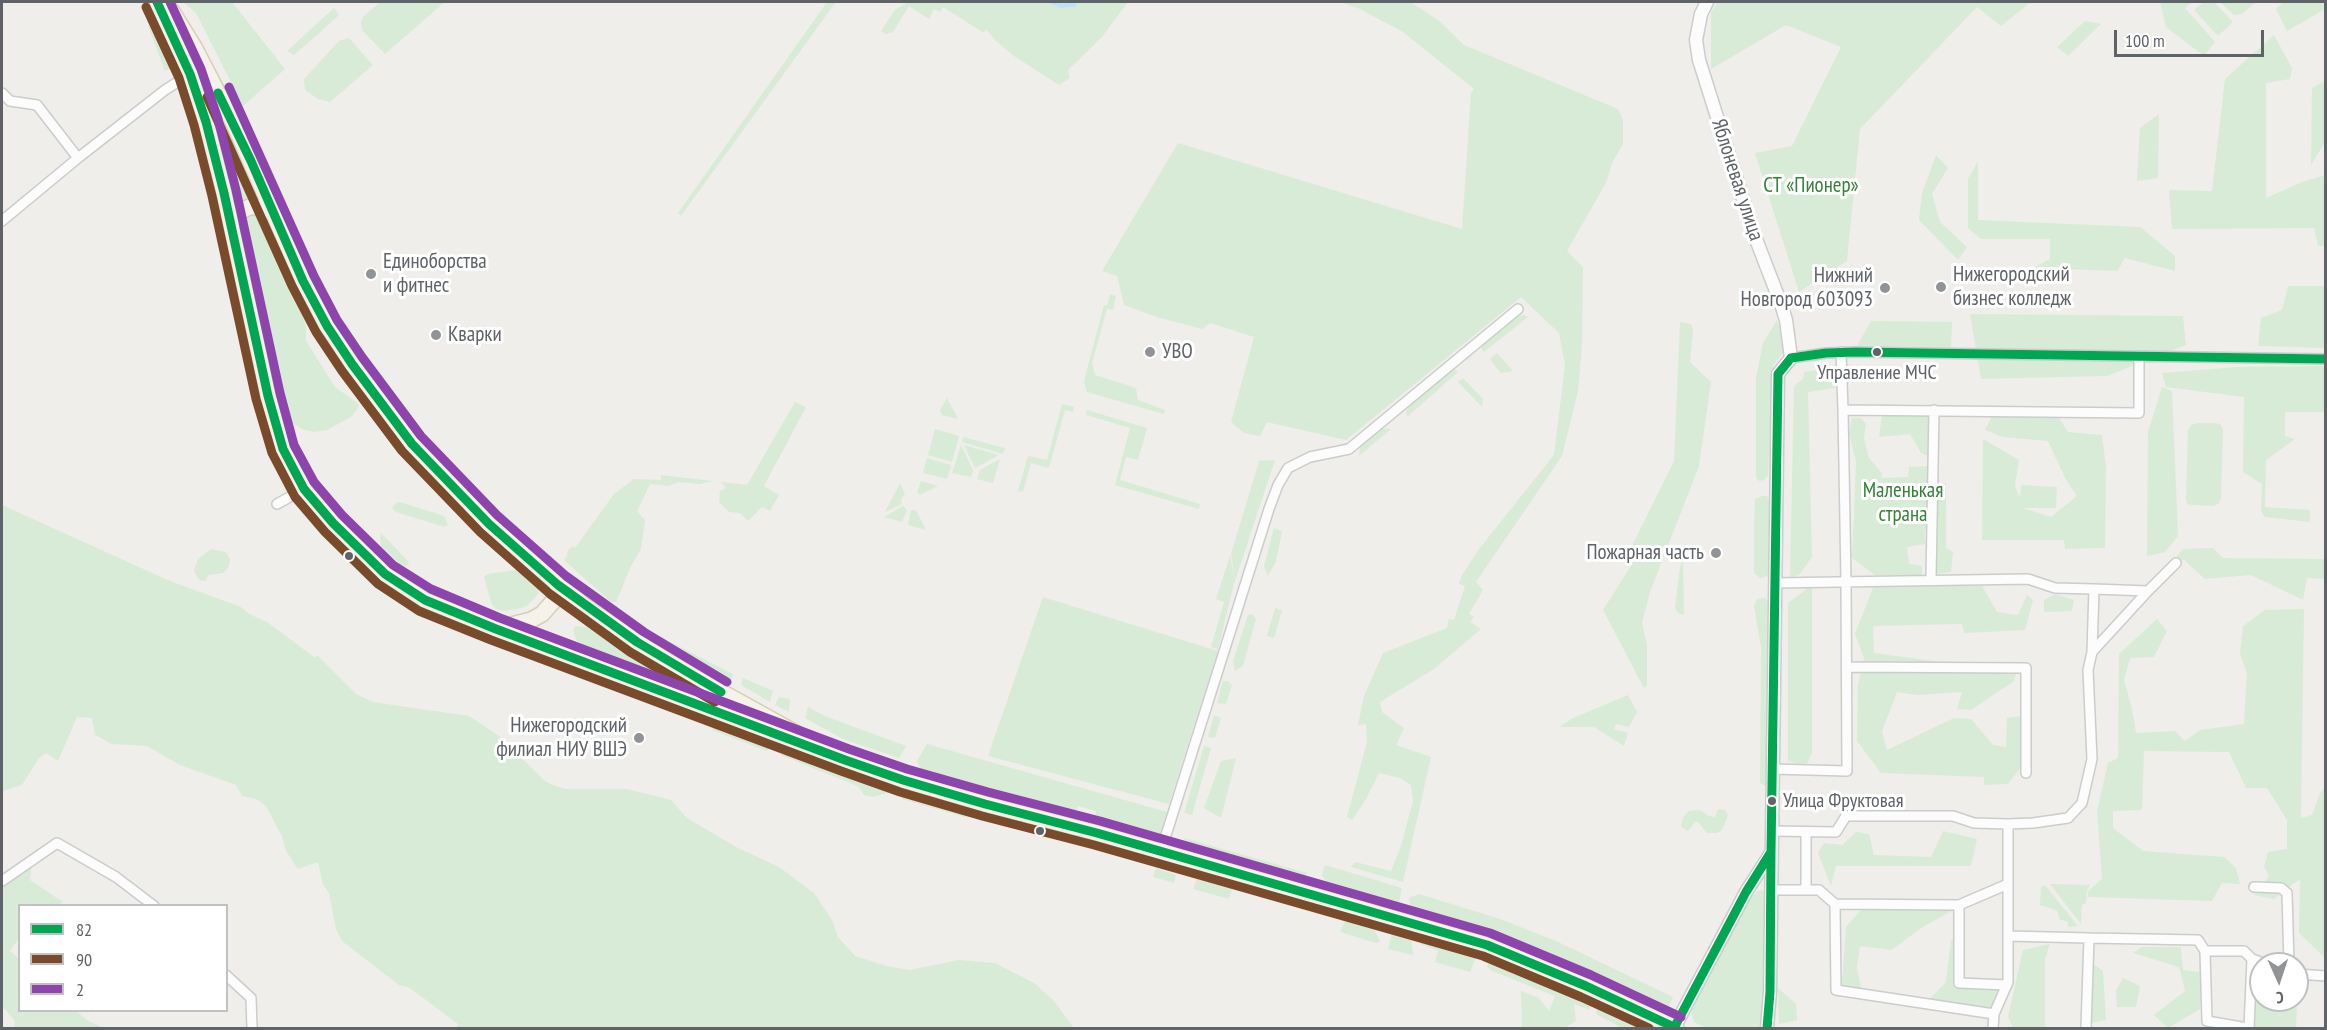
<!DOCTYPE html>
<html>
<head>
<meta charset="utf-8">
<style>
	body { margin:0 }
	#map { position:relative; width:2327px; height:1030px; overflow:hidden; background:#efeeea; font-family:"PT Sans Narrow",sans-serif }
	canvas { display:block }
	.frame { position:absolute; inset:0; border:3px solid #5f6368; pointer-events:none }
	.legend { position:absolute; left:18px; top:904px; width:210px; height:108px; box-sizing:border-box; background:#fff; border:2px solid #bfc1c3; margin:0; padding:8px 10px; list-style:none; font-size:18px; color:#5f6368 }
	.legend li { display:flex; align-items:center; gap:12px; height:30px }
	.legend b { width:30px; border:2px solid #bfc1c3 }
	.north { position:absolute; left:2249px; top:952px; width:60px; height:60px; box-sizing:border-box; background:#fff; border:2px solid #bfc1c3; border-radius:50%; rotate:177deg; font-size:16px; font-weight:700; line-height:24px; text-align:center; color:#5f6368 }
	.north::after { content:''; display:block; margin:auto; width:21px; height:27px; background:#919496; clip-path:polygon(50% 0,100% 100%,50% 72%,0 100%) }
	.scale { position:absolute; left:2114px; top:30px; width:150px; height:27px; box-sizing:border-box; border:3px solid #5f6368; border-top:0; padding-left:8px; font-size:18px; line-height:21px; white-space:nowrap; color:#5f6368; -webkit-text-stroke:4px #fff; paint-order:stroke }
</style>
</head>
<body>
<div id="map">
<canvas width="2327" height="1030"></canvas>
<div class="frame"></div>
<ul class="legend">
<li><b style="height:8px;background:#00a651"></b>82</li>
<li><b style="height:8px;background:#7a4b2a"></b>90</li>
<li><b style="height:8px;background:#8e44ad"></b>2</li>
</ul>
<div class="north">С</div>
<div class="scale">100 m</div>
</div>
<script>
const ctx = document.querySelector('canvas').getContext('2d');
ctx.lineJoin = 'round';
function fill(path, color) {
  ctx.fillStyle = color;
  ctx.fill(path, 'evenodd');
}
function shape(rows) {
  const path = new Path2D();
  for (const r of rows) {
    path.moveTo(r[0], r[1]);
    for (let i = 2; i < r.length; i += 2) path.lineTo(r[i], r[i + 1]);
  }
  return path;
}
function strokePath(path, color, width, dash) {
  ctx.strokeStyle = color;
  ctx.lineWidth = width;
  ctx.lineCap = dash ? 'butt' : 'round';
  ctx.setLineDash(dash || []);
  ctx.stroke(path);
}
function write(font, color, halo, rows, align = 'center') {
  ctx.font = font + ' "PT Sans Narrow",sans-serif';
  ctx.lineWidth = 6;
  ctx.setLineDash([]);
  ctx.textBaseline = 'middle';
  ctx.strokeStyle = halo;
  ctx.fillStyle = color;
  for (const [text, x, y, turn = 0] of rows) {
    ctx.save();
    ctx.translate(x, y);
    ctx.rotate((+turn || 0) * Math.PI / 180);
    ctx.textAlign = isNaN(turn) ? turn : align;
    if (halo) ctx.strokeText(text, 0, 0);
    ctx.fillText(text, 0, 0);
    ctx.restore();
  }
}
fill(shape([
	[183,2,232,2,285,69,243,106,196,13],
	[380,2,445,2,385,54,362,30,361,23,363,17],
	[827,2,848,2,835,3,681,216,678,213],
	[908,2,1046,2,1062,8,1075,7,1078,2,1128,2,1102,37,1068,70,1070,78,1059,85,1014,56,995,40,986,29,984,33,943,7,940,12,934,9,929,19,909,6,893,32,886,34,881,31,895,10],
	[1341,2,1410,2,1438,20,1464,45,1618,109,1623,120,1623,144,1612,163,1607,181,1567,251,1583,267,1582,346,1578,391,1562,456,1476,582,1483,590,1469,614,1474,617,1470,622,1481,629,1434,669,1380,702,1382,712,1404,728,1396,745,1431,757,1403,882,1351,867,1355,862,1391,871,1401,846,1413,801,1411,785,1400,778,1379,773,1366,799,1352,820,1347,817,1367,742,1366,724,1358,725,1364,696,1383,653,1447,628,1449,619,1454,620,1465,586,1459,584,1462,575,1479,549,1554,455,1565,365,1559,333,1521,297,1346,440,1267,422,1260,436,1244,433,1231,422,1254,337,1210,323,1202,329,1157,317,1124,305,1117,276,1102,271,1178,143,1462,229,1471,93,1474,89,1403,32,1360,9],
	[1718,2,2031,2,2001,26,1977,7,1860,129,1847,261,1799,292,1755,153,1792,146,1841,47,1786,25,1711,69,1711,12],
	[2160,2,2192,2,2185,8,2215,42,2204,56,2166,27],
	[2204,2,2214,2,2233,22,2218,36,2194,10],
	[2220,2,2256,2,2242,14,2234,15],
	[2283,2,2325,2,2325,9,2287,31,2276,9],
	[334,8,339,15,316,36,294,55,287,51],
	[2085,21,2101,24,2068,56,2057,47],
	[157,23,175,66,165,71,148,26],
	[2274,35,2292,68,2290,79,2266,83,2266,198,2302,182,2325,175,2325,246,2318,246,2314,228,2172,229,2169,190,2212,191,2225,79],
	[349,38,373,65,330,102,318,99,305,90,304,79,339,41],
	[2325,81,2325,142,2311,165,2312,88],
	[212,103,218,106,262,203,247,199,234,210,209,108],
	[2159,114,2158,178,2137,181,2140,128],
	[1936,155,1948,168,1932,194,1940,222,1967,247,1958,260,1919,220,1922,193],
	[1978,161,1978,220,2140,227,2175,256,2175,271,2125,258,2117,271,2033,268,2050,259,2050,239,1981,239,1968,228,1968,179],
	[257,214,270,223,298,288,299,303,306,326,306,341,335,387,359,404,358,408,351,417,327,430,314,432,302,429,289,421,284,413,241,229,241,224,245,218],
	[2288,286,2325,286,2325,348,2258,346,2261,318,2282,310],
	[1110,294,1116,296,1113,310,1107,309,1092,363,1095,375,1136,388,1138,400,1165,410,1164,414,1087,392,1084,381,1104,305,1107,306],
	[1970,314,2183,316,2186,345,2107,376,1981,379],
	[1524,315,1528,317,1484,352,1482,350,1481,346,1517,316],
	[1777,320,1785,350,1773,366,1768,476,1764,480,1759,481,1756,478,1756,378,1763,343],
	[1871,321,1952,322,1951,347,1857,346],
	[1680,322,1691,324,1693,330,1690,362,1711,382,1699,466,1650,592,1642,622,1647,646,1647,686,1644,688,1603,610,1634,561,1627,556,1674,461],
	[1497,353,1513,371,1501,373,1490,359],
	[2325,366,2325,412,2285,412,2285,436,2295,439,2266,460,2265,507,2310,510,2310,522,2265,517,2261,511,2262,484,2243,472,2244,397,2166,387,2162,373,2237,367],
	[1836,367,1835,388,1808,392,1812,557,1800,574,1790,578,1794,386,1803,379,1804,372],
	[1455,369,1458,372,1407,417,1406,412,1408,407,1450,370],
	[1463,378,1483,399,1482,407,1458,382],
	[2162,387,2172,391,2178,536,2165,552,2147,556,2148,432],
	[947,398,958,419,942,415,940,410],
	[795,402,806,407,764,486,779,495,770,511,762,507,748,521,740,513,729,512,719,502,720,491,726,488,721,482,747,485],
	[1062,404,1074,407,1073,412,1065,410,1049,468,1031,463,1023,492,1018,491,1028,456,1047,460],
	[1087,410,1147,428,1138,460,1126,457,1120,480,1200,504,1199,509,1115,485,1130,428,1086,415],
	[1931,414,1931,457,1921,453,1910,434,1879,437,1882,415],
	[2057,415,2068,432,2102,435,2106,467,2105,548,2065,549,2064,540,1982,540,1983,439,2019,460,2015,486,2020,498,2021,485,2057,487,2056,508,2023,508,2051,517,2077,496,2065,478,2048,441,2003,437,1985,430,1992,416],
	[1852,418,1861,418,1866,424,1864,438,1869,458,1882,473,1881,478,1908,477,1909,467,1929,466,1929,528,1925,529,1925,544,1907,547,1909,564,1922,566,1922,575,1875,575,1852,558,1856,462,1849,433],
	[2198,423,2216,423,2221,425,2223,430,2221,499,2218,504,2213,506,2193,505,2187,504,2186,499,2188,430,2191,425],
	[1382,428,1391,429,1359,456,1360,447],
	[935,429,959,436,952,462,928,455],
	[963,437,1005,448,1003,454,962,442],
	[961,445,973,470,971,477,952,473],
	[964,445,999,455,975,468],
	[402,456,408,456,439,487,437,493,402,458],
	[927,458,951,465,947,479,923,473],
	[1000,459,993,483,977,479,980,470],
	[1275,460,1234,584,1218,649,1211,647,1224,602,1216,599,1230,556,1235,582,1231,554,1259,461],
	[661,475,713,481,700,484,679,482,668,486,650,484,637,511,645,520,641,549,631,566,616,602,611,602,564,560,568,554,567,552,572,546,575,548,614,494,634,479,661,480],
	[921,481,938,486,920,495,917,492],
	[900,483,905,494,901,499,902,504,885,512],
	[1946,483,1946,548,1953,552,1951,572,1937,574,1938,484],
	[1762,496,1767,496,1770,501,1770,572,1768,576,1760,578,1754,573,1754,523,1755,499],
	[400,502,444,516,448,525,444,527,396,512,392,508,396,503],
	[2,505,170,581,241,607,249,614,267,622,314,657,318,656,356,694,373,702,469,716,499,736,545,781,555,786,566,789,627,789,671,800,687,818,738,848,779,867,814,893,832,920,838,937,855,956,886,966,910,970,959,960,995,963,1034,983,1053,1000,1074,1028,457,1028,458,1024,426,1000,408,987,399,985,342,941,336,929,329,893,323,884,318,862,298,869,286,851,282,836,266,806,256,799,242,796,236,785,180,765,147,746,112,744,95,735,92,718,77,717,58,761,46,753,39,758,22,785,2,791],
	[903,506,907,510,902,522,884,517],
	[911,510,916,510,926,530,908,525],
	[1274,528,1282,531,1276,561,1268,576,1264,566],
	[381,533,409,562,407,566,401,565,381,546,380,538],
	[2213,548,2223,558,2325,559,2325,579,2307,578,2303,600,2251,575,2205,579,2184,560,2172,561,2183,549],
	[211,549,226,552,230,559,229,566,224,573,208,575,206,581,199,580,194,571,198,559],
	[1683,557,1684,615,1678,613,1675,608,1680,567],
	[516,570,522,571,538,583,539,593,527,606,517,609,502,611,496,609,492,605,484,577,488,574],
	[1812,585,1812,753,1806,766,1788,761,1788,603],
	[1874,585,1982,586,1997,612,2018,615,2027,595,2033,600,2025,630,1964,633,1962,624,1873,626,1874,653,1941,662,2012,668,2017,671,2014,681,1971,710,1957,709,1962,692,1917,695,1897,692,1882,731,1887,750,1954,718,1971,719,1993,745,2006,747,2007,718,2029,715,2026,761,2008,784,1984,785,1984,777,1881,773,1857,741,1858,684,1864,658,1855,634],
	[2055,594,2074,600,2072,611,2044,612,2044,600],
	[1043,597,1218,651,1169,804,988,756],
	[1765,598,1769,603,1768,787,1760,783,1761,648,1754,606,1757,599],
	[1275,608,1282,610,1274,638,1267,636],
	[2304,609,2301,818,2312,815,2320,793,2325,787,2325,958,2299,933,2300,879,2274,899,2254,895,2269,876,2264,867,2268,852,2287,849,2287,820,2267,788,2246,788,2229,752,2144,751,2142,810,2113,811,2113,828,2143,851,2224,857,2236,868,2240,884,2222,883,2212,901,2088,897,2088,891,2102,879,2097,811,2108,763,2118,758,2119,654,2157,619,2167,631,2154,657,2130,658,2124,680,2132,709,2136,733,2175,731,2185,741,2200,730,2244,724,2247,673,2240,654,2243,626,2265,610],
	[1252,614,1256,619,1243,666,1235,671,1233,661,1248,615],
	[575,626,586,627,603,635,728,708,593,653,577,641,573,631],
	[649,631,733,674,731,683,648,633],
	[743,678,773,691,770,702,741,685],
	[599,679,704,718,700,722,599,684],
	[1223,681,1228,681,1232,685,1226,704,1217,703],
	[1628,695,1637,712,1629,727,1616,724,1614,729,1628,733,1624,746,1594,727,1559,727,1573,718],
	[779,697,790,699,789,712,775,705],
	[808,707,825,716,906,746,899,758,843,739,805,718],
	[1214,715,1221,718,1215,738,1208,737],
	[714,725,770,747,767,751,712,730],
	[927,744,1167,812,1161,834,1095,816,1096,811,1078,806,1076,812,921,770,917,761],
	[1204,746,1211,748,1192,815,1184,813],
	[786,752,889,790,891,792,873,797,864,795,858,786,780,755],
	[1236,758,1221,818,1204,808,1221,761],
	[902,794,971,814,965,817,902,799],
	[1718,809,1725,810,1728,815,1722,830,1717,833,1707,833,1698,822,1695,822,1688,831,1681,827,1683,817,1689,811,1700,810,1709,816,1715,817],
	[1943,831,1977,839,1971,866,1836,866,1831,886,1818,853,1824,843,1842,845,1856,832,1869,834,1874,855,1931,857],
	[1184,838,1307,873,1305,877,1301,876,1195,847,1186,842],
	[32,863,30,880,63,902,58,905,20,906,19,938,10,951,19,959,20,1010,76,1011,87,1020,103,1028,14,1028,15,1021,2,1006,2,887],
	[1325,865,1402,888,1399,902,1395,906,1337,889,1327,883,1322,875],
	[1156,868,1176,875,1174,883,1153,877],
	[1197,879,1232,889,1229,899,1193,889],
	[2050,884,2090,885,2087,890,2086,903,2082,905,2081,924],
	[2045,885,2078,926,2068,927,2068,922,2059,919,2058,911,2040,905,2041,887],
	[1763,890,1765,893,1764,1019,1761,1028,1704,1027,1694,1022,1691,1012,1751,897,1758,891],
	[1419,894,1500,919,1556,941,1673,997,1668,1009,1539,952,1415,911,1410,904,1409,898],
	[1955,909,1921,928,1892,950,1860,946,1857,967,1863,999,1841,996,1846,927,1861,910],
	[1347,917,1371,922,1380,941,1376,943,1340,932],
	[1393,929,1411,934,1413,955,1388,949],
	[1956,935,1964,986,1999,983,1992,1008,1928,1001,1946,982,1951,940],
	[1419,937,1477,955,1470,972,1435,962,1438,951,1421,944],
	[2050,944,2045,959,2045,1028,2013,1028,2008,1016,2023,950],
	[2142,947,2181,947,2183,970,2200,972,2200,1009,2168,1028,2154,1015,2185,991,2179,967,2133,953],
	[1490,959,1559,986,1590,1002,1590,1010,1574,1004,1576,1021,1565,1028,1522,1028,1521,991,1539,998,1549,1011,1555,996,1492,971,1487,967],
	[2092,963,2103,971,2106,1020,2091,1023],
	[2123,978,2140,986,2136,1007,2117,1007,2116,991],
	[2261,982,2261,1000,2297,1000,2298,983,2296,1028,2255,1028,2255,987],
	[1778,988,1796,1004,1797,1020,1779,1024],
	[1603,1007,1644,1028,1622,1028,1596,1014,1597,1009]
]), '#d8ebd6');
fill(shape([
	[1046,2,1078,2,1075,7,1061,8]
]), '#bfe0f9');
const minor = shape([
	[2,93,10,101,37,105,78,158],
	[2,221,78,158,165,90,190,74],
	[1841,352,1843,410,2139,413,2139,356],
	[1791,358,1826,353,1856,352,2326,359],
	[277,504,304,489],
	[1931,579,1934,410],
	[2094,589,2148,591,2176,563],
	[2092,652,2148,591],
	[1847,667,2026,668,2026,773],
	[1772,769,1847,771,1846,581,1843,410],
	[1772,831,1836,832,1846,816,1953,816,1974,823,2008,824,2033,823,2068,818,2082,803,2092,759,2088,670,2092,652,2094,589,2055,588,2028,579,1775,583],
	[1161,851,1269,509,1278,485,1288,468,1310,457,1349,449,1518,309],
	[2,881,57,843,116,877,154,906],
	[2254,887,2281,888,2287,893,2289,964],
	[1771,890,1819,890,1835,904,1836,990,1994,1014,1993,1028],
	[1806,890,1806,832],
	[1835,904,1959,905,1959,983,2007,985],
	[1959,905,2008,884],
	[2008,936,2089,938,2086,1028],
	[2089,938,2198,940,2205,951,2244,951,2252,959,2266,964],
	[2205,951,2207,1021,2247,1028],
	[2297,974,2326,976],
	[226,975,251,998,252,1028],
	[1994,1014,2008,982,2008,824],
	[2249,1028,2252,959]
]);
const tertiary = shape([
	[1707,2,1701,14,1696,40,1699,60,1754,234,1781,304,1786,320,1791,358,1778,374,1770,992,1767,1028],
	[1674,1028,1746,892,1771,853]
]);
const primary = shape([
	[157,2,190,74,206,122,224,193,268,396,283,449,304,489,333,523,385,574,425,600,496,629,845,760,903,780,985,804,1097,833,1487,945,1586,986,1676,1028],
	[171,10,194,47,234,124,303,281,327,326,352,364,412,444,489,524,547,575,585,606,637,642,691,675,803,737],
	[231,226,239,213,245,209,252,206,273,212],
	[496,629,531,620,542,614,556,598,558,585]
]);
strokePath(minor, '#cbcccc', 12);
strokePath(tertiary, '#cbcccc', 15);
strokePath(primary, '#d7ceb8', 18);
strokePath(minor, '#fdfcfc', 9);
strokePath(tertiary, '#fdfcfc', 12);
strokePath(primary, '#f4f2e9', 15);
strokePath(shape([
	[157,2,190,74,206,122,224,193,268,396,283,449,304,489,333,523,385,574,425,600,496,629,845,760,903,780,985,804,1097,833,1487,945,1586,986,1676,1028],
	[218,93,251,161,303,281,327,326,352,364,412,444,489,524,558,585,637,642,721,692],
	[1791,358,1826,353,1856,352,2326,359],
	[1674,1028,1746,892,1771,852,1778,374,1791,358],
	[1767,1028,1770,992,1771,851]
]), '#00a651', 9);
strokePath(shape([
	[146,7,179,78,194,125,212,196,256,399,272,453,295,497,325,532,378,584,419,611,491,640,841,771,900,792,982,816,1094,845,1483,956,1581,997,1649,1028],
	[207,97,292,286,316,332,342,371,402,451,480,532,550,594,630,652,715,702]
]), '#7a4b2a', 9);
strokePath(shape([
	[170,2,201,69,218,119,236,190,280,393,294,445,314,482,342,515,393,565,431,589,500,618,849,749,907,769,988,792,1100,821,1490,933,1591,975,1681,1017],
	[229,87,314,276,337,320,362,357,421,436,497,515,566,576,644,632,727,682]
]), '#8e44ad', 9);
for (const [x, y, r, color] of [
	[371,274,6,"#919496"],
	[1941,287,6,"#919496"],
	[1885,288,6,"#919496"],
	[436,335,6,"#919496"],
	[1150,352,6,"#919496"],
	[1877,352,5,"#5f6368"],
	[1716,553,6,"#919496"],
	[349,556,5,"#5f6368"],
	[639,738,6,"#919496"],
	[1772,801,5,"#5f6368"],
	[1040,831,5,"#5f6368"]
]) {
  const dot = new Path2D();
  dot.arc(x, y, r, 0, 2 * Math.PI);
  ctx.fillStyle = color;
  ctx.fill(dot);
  strokePath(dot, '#fff', 2);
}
write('20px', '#5f6368', '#fff', [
	["Управление МЧС",1877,373],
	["Улица Фруктовая",1783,801,"left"]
]);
write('21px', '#5f6368', '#fff', [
	["Яблоневая улица",1737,180,72]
]);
write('21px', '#348238', '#fff', [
	["СТ «Пионер»",1811,186],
	["Маленькая",1903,491],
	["страна",1903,515]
]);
write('21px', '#5f6368', '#fff', [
	["Единоборства",383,262],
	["и фитнес",383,286],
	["Нижегородский",1953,275],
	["бизнес колледж",1953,299],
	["Нижний",1873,276,"right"],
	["Новгород 603093",1873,300,"right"],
	["Кварки",448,335],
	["УВО",1162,352],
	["Пожарная часть",1704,553,"right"],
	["Нижегородский",627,726,"right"],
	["филиал НИУ ВШЭ",627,750,"right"]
], 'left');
</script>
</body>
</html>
